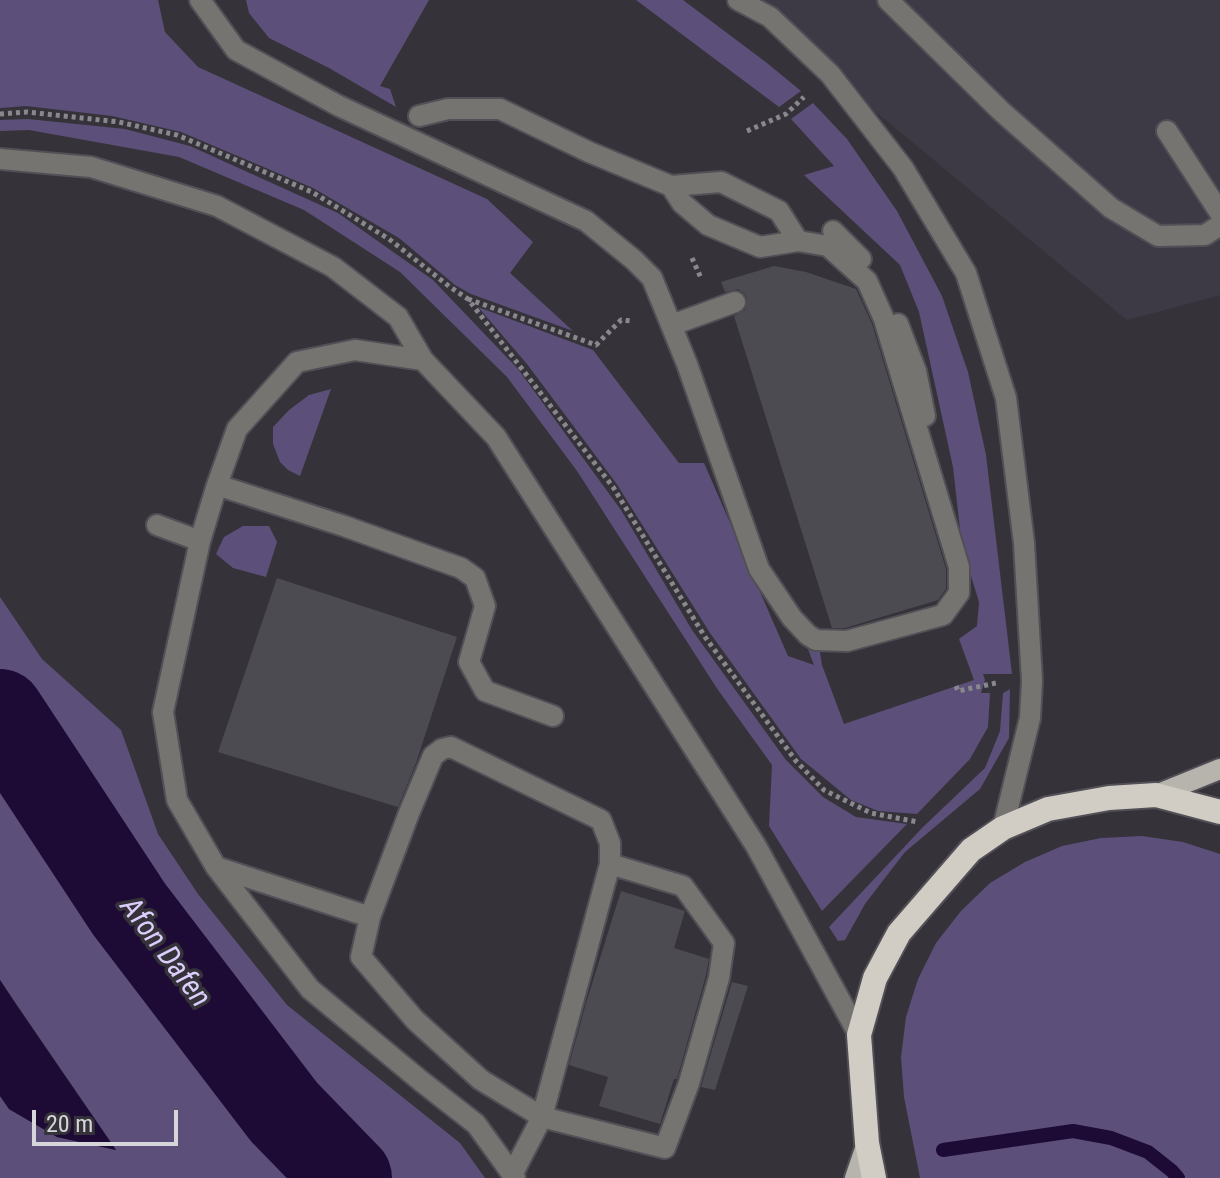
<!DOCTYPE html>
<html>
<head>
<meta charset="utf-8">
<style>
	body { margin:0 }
	#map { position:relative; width:1220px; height:1178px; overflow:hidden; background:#353339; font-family:"Roboto Condensed",sans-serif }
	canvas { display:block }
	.scale { position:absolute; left:32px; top:1110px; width:146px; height:36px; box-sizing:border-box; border:4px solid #d6d5d9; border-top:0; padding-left:10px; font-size:24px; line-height:28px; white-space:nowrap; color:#d6d5d9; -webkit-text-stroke:6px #353339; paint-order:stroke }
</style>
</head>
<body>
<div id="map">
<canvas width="1220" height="1178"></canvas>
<div class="scale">20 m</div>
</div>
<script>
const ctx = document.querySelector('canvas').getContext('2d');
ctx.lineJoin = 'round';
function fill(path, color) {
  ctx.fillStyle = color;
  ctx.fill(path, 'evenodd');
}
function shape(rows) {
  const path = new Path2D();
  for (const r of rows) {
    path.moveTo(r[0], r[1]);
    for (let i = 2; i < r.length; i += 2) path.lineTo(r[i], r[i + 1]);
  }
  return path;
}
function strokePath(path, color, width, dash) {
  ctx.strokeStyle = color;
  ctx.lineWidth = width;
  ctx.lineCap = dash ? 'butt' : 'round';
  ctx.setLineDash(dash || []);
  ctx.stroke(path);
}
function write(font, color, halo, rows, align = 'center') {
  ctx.font = font + ' "Roboto Condensed",sans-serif';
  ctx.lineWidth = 7;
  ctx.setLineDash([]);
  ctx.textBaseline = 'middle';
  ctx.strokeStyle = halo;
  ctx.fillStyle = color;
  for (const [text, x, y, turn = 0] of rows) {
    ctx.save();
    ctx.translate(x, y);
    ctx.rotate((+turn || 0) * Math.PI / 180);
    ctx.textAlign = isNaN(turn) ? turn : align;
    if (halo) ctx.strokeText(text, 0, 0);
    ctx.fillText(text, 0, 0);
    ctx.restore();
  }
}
fill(shape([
	[738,0,1220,0,1220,295,1127,320,830,74]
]), '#3d3a46');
fill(shape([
	[0,0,158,0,165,32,198,67,487,199,533,242,510,273,573,331,471,294,455,285,399,238,313,188,181,132,112,116,26,106,0,108],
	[246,0,429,0,380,86,390,89,396,107,329,68,269,38,249,13],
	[636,0,683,0,767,63,801,91,779,107],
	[813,103,847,139,897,211,942,296,968,372,986,455,1012,674,983,674,985,680,981,693,990,693,988,727,970,759,917,814,878,811,851,800,801,759,710,633,616,483,527,364,478,307,593,350,679,463,704,463,788,656,814,665,802,633,819,646,822,665,844,724,974,680,959,639,977,626,979,602,962,547,953,467,919,312,900,265,804,175,834,166,791,119],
	[28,119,125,129,190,146,338,213,433,280,518,369,621,510,692,630,786,760,823,797,856,817,907,824,822,911,769,826,772,765,718,690,577,471,507,377,400,272,304,210,179,157,29,130,0,131,0,120],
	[331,389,300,476,288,470,280,462,273,444,273,427,289,410,309,395],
	[243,526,269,526,277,542,266,577,233,568,216,554,224,537],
	[0,597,42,659,121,730,158,834,198,894,287,1005,460,1143,485,1178,0,1178,0,1096,9,1109,57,1137,116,1150,0,980],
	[1010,689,1009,738,980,789,905,852,865,904,845,940,838,941,829,927,923,827,985,768,1000,731,1003,693],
	[1142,836,1183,842,1220,854,1220,1178,920,1178,904,1097,901,1057,906,1017,918,979,936,943,961,911,990,883,1025,862,1062,846,1101,838]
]), '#5c4f79');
fill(shape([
	[0,980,17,1006,116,1150,57,1137,9,1109,0,1096]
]), '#1d0b36');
strokePath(shape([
	[943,1150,1073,1131,1111,1138,1148,1152,1172,1171,1178,1178]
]), '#1d0b36', 14);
strokePath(shape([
	[0,713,129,909,284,1112,348,1178]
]), '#1d0b36', 88);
fill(shape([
	[774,266,806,272,856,289,872,324,946,569,946,589,938,600,845,628,832,628,734,316,745,310,747,298,744,293,738,289,725,292,721,282],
	[277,578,457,637,416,763,398,807,218,752],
	[621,891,685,911,674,948,709,959,706,975,677,1079,674,1079,660,1124,599,1106,608,1077,569,1065,586,1003],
	[732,982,748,986,715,1090,701,1087]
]), '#4d4b52');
const minor = shape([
	[200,0,236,50,339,106,586,221,634,260,652,278,687,364,759,569,792,618,808,635,816,640,847,641,943,615,959,593,959,567,884,319,867,281,828,246,798,241,760,247,708,225,682,203,671,186,589,152,500,109,448,109,419,116],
	[738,0,770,17,830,74,903,168,966,273,1006,398,1024,543,1032,681,1030,718,1003,828],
	[888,0,1001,111,1111,208,1158,236,1205,235,1220,225],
	[1167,131,1220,213],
	[0,159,91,167,217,206,333,267,398,317,423,360],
	[671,186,721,182,779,211,798,241],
	[833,231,861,259],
	[898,324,916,371,925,416],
	[672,325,735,302],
	[217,485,344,526,461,568,475,578,485,606,469,662,485,691,553,716],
	[157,525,200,541],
	[451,747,601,820,610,843,610,864,542,1117,481,1080,415,1020,361,957,370,917,409,813,433,756,442,749,451,747],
	[216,867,370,917],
	[513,1173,542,1117,665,1148,689,1083,719,978,724,943,683,886,610,864],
	[515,1178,476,1124,421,1081,310,989,216,867,177,800,163,712,200,541,217,485,237,429,297,362,355,350,423,360,496,437,756,846,859,1035]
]);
const major = shape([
	[1156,795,1220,769],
	[855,1178,867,1143]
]);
const highway = shape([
	[874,1178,867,1143,859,1035,875,978,899,933,971,850,1003,828,1048,809,1109,798,1156,795,1220,812]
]);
strokePath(minor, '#525056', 24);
strokePath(major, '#525056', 24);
strokePath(highway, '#525056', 28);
strokePath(shape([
	[0,114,27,112,119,122,177,135,312,192,389,239,450,287,468,299,613,487,705,637,796,761,824,790,871,813,918,822],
	[747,131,786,114,804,97],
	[692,258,701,278],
	[468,299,596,345,621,320,631,321],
	[956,686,958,691,996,683]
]), '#89888c', 5, [4, 4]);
strokePath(minor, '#767471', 20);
strokePath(major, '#b7b4ad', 20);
strokePath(highway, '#d1cdc5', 24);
write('italic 30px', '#dbcefd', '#353339', [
	["Afon Dafen",164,953,53]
]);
</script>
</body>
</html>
